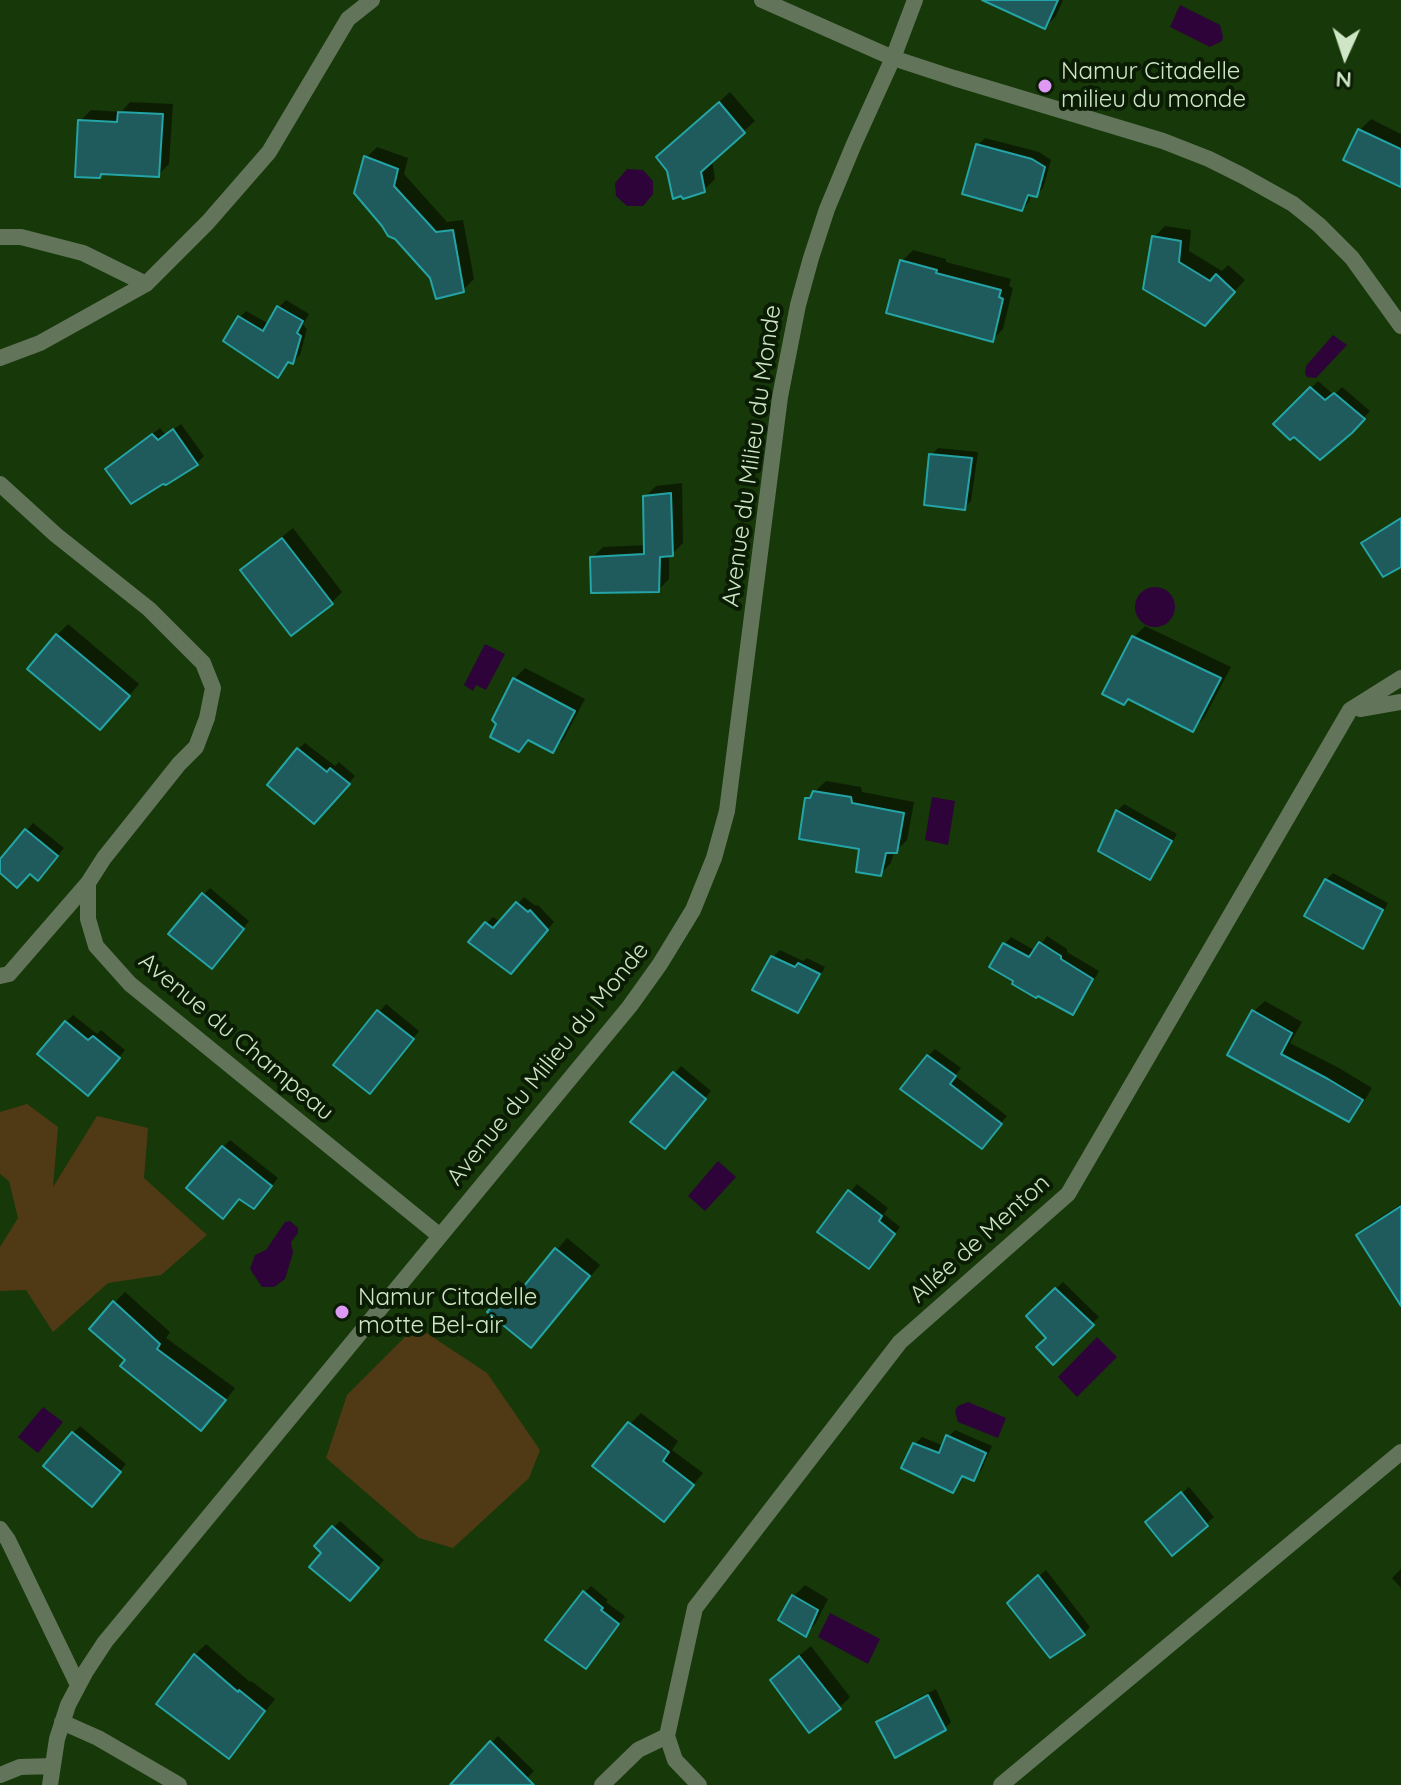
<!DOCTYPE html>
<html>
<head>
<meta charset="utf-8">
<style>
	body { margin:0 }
	#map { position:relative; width:1401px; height:1785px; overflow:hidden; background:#173808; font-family:Quicksand,sans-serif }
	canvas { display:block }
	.north { position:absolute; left:1305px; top:16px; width:80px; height:80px; -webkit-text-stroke:6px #0a1c04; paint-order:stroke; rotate:183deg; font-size:22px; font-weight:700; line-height:32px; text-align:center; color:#cee6c5 }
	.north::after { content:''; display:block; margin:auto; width:28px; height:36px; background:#cee6c5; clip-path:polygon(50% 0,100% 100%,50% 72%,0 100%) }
</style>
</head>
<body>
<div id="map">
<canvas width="1401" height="1785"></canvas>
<div class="north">N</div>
</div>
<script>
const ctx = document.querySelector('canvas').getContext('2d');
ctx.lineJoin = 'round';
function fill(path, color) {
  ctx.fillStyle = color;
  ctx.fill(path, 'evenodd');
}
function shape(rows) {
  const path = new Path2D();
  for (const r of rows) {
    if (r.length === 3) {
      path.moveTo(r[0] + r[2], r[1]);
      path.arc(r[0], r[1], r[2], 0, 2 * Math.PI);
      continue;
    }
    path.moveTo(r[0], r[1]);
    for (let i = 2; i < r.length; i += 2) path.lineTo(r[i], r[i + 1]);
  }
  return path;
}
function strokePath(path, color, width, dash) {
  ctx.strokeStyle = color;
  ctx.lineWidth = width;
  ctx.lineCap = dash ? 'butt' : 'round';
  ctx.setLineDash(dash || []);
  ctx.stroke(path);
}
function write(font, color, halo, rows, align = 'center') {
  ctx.font = font + ' Quicksand,sans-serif';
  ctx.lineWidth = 8;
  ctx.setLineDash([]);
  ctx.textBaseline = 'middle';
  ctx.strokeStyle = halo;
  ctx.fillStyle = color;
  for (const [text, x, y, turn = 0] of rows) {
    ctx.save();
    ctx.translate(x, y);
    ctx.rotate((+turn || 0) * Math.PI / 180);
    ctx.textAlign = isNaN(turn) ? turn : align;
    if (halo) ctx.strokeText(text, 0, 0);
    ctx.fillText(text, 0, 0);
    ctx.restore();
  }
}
fill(shape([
	[27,1104,58,1127,53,1187,97,1116,148,1128,144,1178,207,1235,161,1275,108,1283,53,1332,26,1290,0,1291,0,1247,18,1218,9,1181,0,1174,0,1112],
	[416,1326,487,1373,540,1450,529,1478,453,1548,419,1538,326,1458,347,1395]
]), '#503a15');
fill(shape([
	[1180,5,1220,25,1223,37,1222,41,1210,47,1170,27],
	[627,169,643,170,653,181,653,194,643,206,627,206,616,196,615,183],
	[1333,335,1347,345,1316,378,1307,377,1305,373,1306,366],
	[1155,607,20],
	[485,644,505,654,486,690,476,685,473,691,464,685],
	[932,797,955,801,948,845,925,840],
	[718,1161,736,1177,705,1211,688,1196],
	[290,1221,298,1228,298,1233,291,1242,293,1253,285,1279,274,1287,262,1287,250,1269,255,1255,266,1250,285,1222],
	[1097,1337,1117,1357,1077,1397,1058,1377],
	[968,1402,1006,1418,998,1438,958,1422,955,1411,958,1406],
	[43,1407,63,1422,38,1453,18,1437],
	[830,1613,880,1639,868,1664,818,1637]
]), '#2d0339');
fill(shape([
	[992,0,1063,0,1056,16,1045,27],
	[730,92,755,121,712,160,715,179,704,190,670,147],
	[130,102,173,104,169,164,158,175,80,121,91,110,121,112],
	[1371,119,1401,134,1401,185,1360,130],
	[985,138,1039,152,1051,160,1043,188,1036,195,1031,194,1029,202,1022,209,978,145],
	[377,147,408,158,404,174,447,222,463,220,474,279,463,290,432,277,366,158],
	[1165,226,1191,230,1189,251,1222,271,1228,265,1245,280,1215,312,1154,237],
	[913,250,946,259,946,262,1011,279,1009,286,1013,288,1003,329,992,340,902,261],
	[286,300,309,314,303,325,307,329,300,355,293,362,290,361,277,376,239,318,246,311,269,324,279,307],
	[1318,381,1334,395,1342,387,1370,411,1350,432,1294,434,1276,424],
	[181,424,204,456,197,463,166,483,115,462,160,428,166,435],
	[938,448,978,452,971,501,964,508,931,455],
	[682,483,683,543,672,554,669,554,669,579,658,590,592,558,603,547,646,545,645,497,656,486],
	[293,528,342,592,331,603,243,570,253,560],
	[68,624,139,684,111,717,57,635],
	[1145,626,1231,667,1204,718,1193,729,1129,697,1134,637],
	[525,668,585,699,563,740,552,751,530,739,518,750,514,679],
	[305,743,335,766,339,762,355,776,321,814,298,749],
	[826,781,861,787,862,792,914,802,907,840,896,851,894,851,891,863,880,874,861,847,807,799],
	[1124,804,1177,834,1156,871,1149,878,1117,811],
	[33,823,64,848,45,871,0,871,0,862],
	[1333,873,1388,903,1369,939,1362,946,1326,880],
	[210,888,249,921,218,960,203,895],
	[524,897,536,906,538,905,554,922,518,965,486,924,493,917,501,922],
	[1047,936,1067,949,1067,952,1099,971,1079,1006,1072,1013,1005,944,1011,937,1036,951],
	[780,950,803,961,807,958,825,967,805,1004,798,1011,755,989,773,957],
	[1265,1001,1302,1022,1290,1043,1339,1068,1372,1088,1359,1109,1349,1120,1230,1054,1254,1011],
	[386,1004,419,1031,377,1084,336,1065],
	[73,1015,97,1034,101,1030,125,1050,95,1087,66,1022],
	[935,1049,961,1068,955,1076,1007,1116,988,1139,928,1056],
	[681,1066,711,1091,671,1140,633,1122],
	[230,1140,278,1178,261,1200,240,1197,223,1147],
	[857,1184,888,1208,884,1214,900,1227,876,1259,820,1232],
	[1401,1204,1401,1303,1359,1235,1370,1224],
	[567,1238,600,1265,542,1335,490,1312,518,1280,526,1286],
	[1063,1282,1099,1317,1053,1362,1048,1338,1029,1316],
	[125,1292,170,1332,166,1338,235,1388,212,1418,128,1359,114,1303],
	[641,1413,678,1441,672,1450,703,1473,664,1520,630,1424],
	[80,1426,126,1464,99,1497,73,1433],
	[955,1430,992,1446,981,1471,974,1478,964,1474,960,1484,953,1491,915,1444,922,1437,944,1446,948,1437],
	[1189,1487,1214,1517,1172,1553,1155,1516],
	[340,1521,384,1560,350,1598,324,1553,334,1527],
	[1401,1569,1401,1588,1392,1578],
	[1046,1570,1090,1627,1084,1634,1010,1603],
	[805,1585,828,1599,816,1623,806,1634,781,1619,794,1596],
	[591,1586,608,1600,606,1602,625,1616,593,1659,584,1593],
	[206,1644,250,1682,251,1681,275,1699,240,1745,229,1756,159,1703,195,1655],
	[811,1646,850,1697,839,1708,783,1669],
	[936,1689,951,1722,944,1729,878,1722,885,1715],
	[498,1736,534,1771,520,1785,452,1785]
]), '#0007');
const building = shape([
	[982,0,1058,0,1045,29,982,0],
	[719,102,745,133,701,172,705,192,683,199,681,196,673,199,667,171,656,157,719,102],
	[118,112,163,114,159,177,101,174,100,178,75,177,78,120,117,122,118,112],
	[1358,129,1401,149,1401,187,1343,160,1358,129],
	[976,144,1032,159,1045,167,1037,197,1028,195,1022,211,962,194,976,144],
	[364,156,398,169,394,186,436,232,453,230,464,292,436,299,430,278,395,239,388,236,382,226,354,193,364,156],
	[1152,236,1181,241,1179,262,1210,281,1216,274,1235,292,1205,326,1143,289,1152,236],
	[900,260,937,270,936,273,1001,290,999,297,1003,299,993,342,886,313,900,260],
	[277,306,303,321,297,333,301,336,293,364,288,362,278,378,223,341,238,316,263,331,277,306],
	[1310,387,1325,400,1334,393,1365,419,1352,433,1320,460,1294,437,1290,440,1273,424,1310,387],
	[173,429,198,465,166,485,163,484,131,504,105,469,152,434,158,440,173,429],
	[929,454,972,458,965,510,924,505,929,454],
	[671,493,673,556,660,557,659,592,591,593,590,557,644,554,643,496,671,493],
	[1401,518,1401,567,1383,577,1361,543,1401,518],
	[282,538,333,604,291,636,240,570,282,538],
	[56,634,130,696,100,730,27,669,56,634],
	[1132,636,1221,678,1193,732,1128,699,1124,705,1102,694,1132,636],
	[513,678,575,711,553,753,528,740,519,752,490,737,496,724,492,720,513,678],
	[297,748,327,772,330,768,350,784,314,824,267,785,297,748],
	[813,791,851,797,852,803,904,813,897,853,886,853,881,876,856,872,859,849,799,839,805,798,810,798,813,791],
	[1116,810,1172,841,1150,880,1098,851,1116,810],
	[25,829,58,856,38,881,30,874,17,888,0,873,0,859,25,829],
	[1325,879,1383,910,1363,949,1304,916,1325,879],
	[202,893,244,929,212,969,168,934,202,893],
	[516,902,528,912,530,910,548,930,511,974,468,942,485,922,493,928,516,902],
	[1039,942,1061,956,1061,959,1093,979,1073,1015,1038,996,1036,998,1012,984,1013,981,989,967,1003,943,1029,957,1039,942],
	[771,956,795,967,798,963,820,974,798,1013,752,990,771,956],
	[377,1010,414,1039,370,1094,333,1065,377,1010],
	[1252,1010,1292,1033,1281,1054,1328,1079,1363,1100,1349,1122,1227,1055,1252,1010],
	[65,1021,88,1040,93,1036,120,1058,88,1096,37,1054,65,1021],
	[927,1055,956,1076,950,1084,1002,1124,982,1149,900,1089,927,1055],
	[673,1072,706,1099,665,1149,630,1122,673,1072],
	[222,1146,272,1186,254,1209,239,1199,223,1219,186,1188,222,1146],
	[848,1190,882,1216,879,1221,895,1234,869,1269,817,1232,848,1190],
	[1401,1206,1401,1306,1356,1235,1401,1206],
	[555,1248,590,1276,531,1348,487,1312,506,1290,515,1297,555,1248],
	[1055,1288,1094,1325,1053,1365,1036,1347,1046,1338,1026,1316,1055,1288],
	[113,1301,160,1344,157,1349,226,1400,201,1431,120,1366,125,1360,89,1329,113,1301],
	[628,1422,669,1452,663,1461,694,1485,664,1522,592,1466,628,1422],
	[72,1432,121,1472,92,1507,43,1466,72,1432],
	[946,1435,986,1453,974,1481,962,1476,953,1493,901,1468,913,1443,939,1453,946,1435],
	[1181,1492,1208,1526,1172,1556,1145,1522,1181,1492],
	[332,1526,379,1568,350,1601,309,1567,321,1553,314,1546,332,1526],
	[1038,1575,1085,1635,1050,1658,1007,1603,1038,1575],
	[583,1591,603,1608,601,1610,619,1624,586,1669,545,1640,583,1591],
	[792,1595,818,1610,806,1637,778,1620,792,1595],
	[194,1654,238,1692,239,1690,265,1711,229,1759,156,1704,194,1654],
	[799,1656,841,1709,809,1733,770,1680,799,1656],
	[928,1695,946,1730,895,1758,876,1722,928,1695],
	[490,1741,534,1785,450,1785,490,1741]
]);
fill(building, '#1f5a5c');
strokePath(building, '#24a4a7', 2);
strokePath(shape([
	[762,0,893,58,954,78,1163,141,1209,159,1243,176,1293,204,1319,225,1352,258,1401,326],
	[0,237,21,237,83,253,146,284],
	[0,358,40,343,146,284,208,222,269,152,348,19,372,0],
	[0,484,56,535,149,609,203,663,213,688,207,718,196,747,179,764,104,858,88,883,88,919,96,946,130,984,440,1236],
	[1360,709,1401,702],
	[0,976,9,974,88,883],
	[0,1529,8,1540,78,1685],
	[62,1722,98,1738,179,1785],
	[0,1775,20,1767,52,1766],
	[50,1785,57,1739,68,1705,86,1671,105,1642,630,1006,660,964,693,910,714,858,727,811,780,397,798,305,811,258,827,209,854,144,893,58,915,0],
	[602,1785,638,1750,667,1736],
	[699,1785,675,1760,667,1736,695,1608,900,1342,1068,1194,1350,710,1401,678],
	[1001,1785,1401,1452]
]), '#62755b', 16);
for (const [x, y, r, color] of [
	[1045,86,8,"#dd99f3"],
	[342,1312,8,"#dd99f3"]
]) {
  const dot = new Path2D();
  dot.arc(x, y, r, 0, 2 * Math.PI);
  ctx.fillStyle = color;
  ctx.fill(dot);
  strokePath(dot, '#0a1c04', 3);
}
write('24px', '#cee6c5', '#0a1c04', [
	["Namur Citadelle",1061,72],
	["milieu du monde",1061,100],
	["Namur Citadelle",358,1298],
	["motte Bel-air",358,1326]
], 'left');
write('24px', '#cee6c5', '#0a1c04', [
	["Avenue du Milieu du Monde",752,456,-82],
	["Avenue du Champeau",236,1037,40],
	["Avenue du Milieu du Monde",548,1064,-51],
	["Allée de Menton",980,1239,-42]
]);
</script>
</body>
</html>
